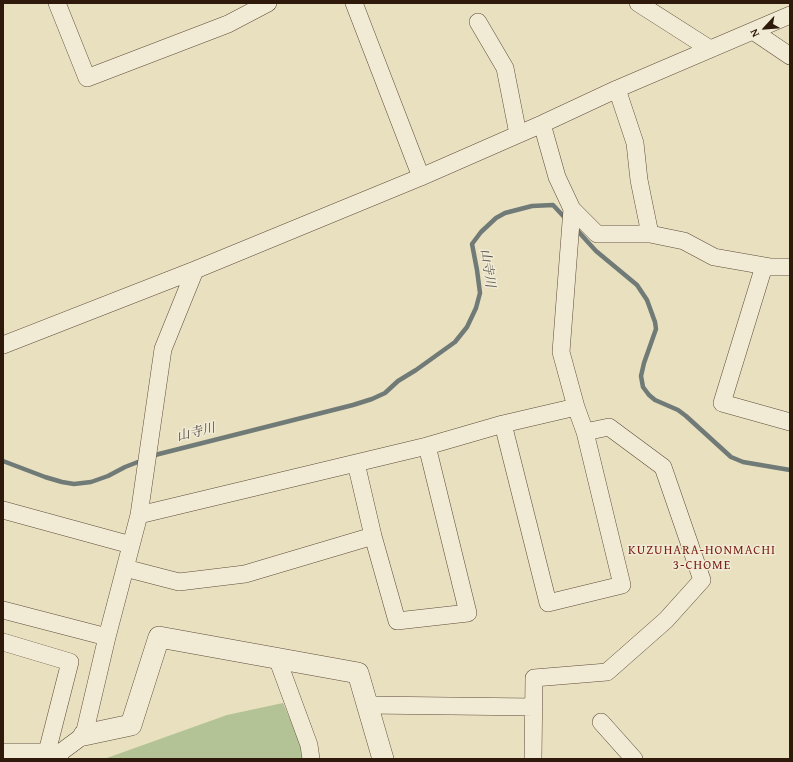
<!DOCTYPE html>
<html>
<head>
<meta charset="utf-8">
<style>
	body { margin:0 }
	#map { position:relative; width:793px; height:762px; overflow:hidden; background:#e9e0c0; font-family:"Gentium Book Plus",serif }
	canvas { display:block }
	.frame { position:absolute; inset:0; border:4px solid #2f190b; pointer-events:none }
	.north { position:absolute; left:745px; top:8px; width:40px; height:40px; -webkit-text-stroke:3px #f1ebd6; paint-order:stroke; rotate:244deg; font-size:11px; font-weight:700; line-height:16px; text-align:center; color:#2f190b }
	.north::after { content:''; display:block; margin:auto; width:14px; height:18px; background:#2f190b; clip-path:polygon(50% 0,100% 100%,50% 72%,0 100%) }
</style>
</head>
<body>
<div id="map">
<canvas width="793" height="762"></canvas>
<div class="frame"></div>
<div class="north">N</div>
</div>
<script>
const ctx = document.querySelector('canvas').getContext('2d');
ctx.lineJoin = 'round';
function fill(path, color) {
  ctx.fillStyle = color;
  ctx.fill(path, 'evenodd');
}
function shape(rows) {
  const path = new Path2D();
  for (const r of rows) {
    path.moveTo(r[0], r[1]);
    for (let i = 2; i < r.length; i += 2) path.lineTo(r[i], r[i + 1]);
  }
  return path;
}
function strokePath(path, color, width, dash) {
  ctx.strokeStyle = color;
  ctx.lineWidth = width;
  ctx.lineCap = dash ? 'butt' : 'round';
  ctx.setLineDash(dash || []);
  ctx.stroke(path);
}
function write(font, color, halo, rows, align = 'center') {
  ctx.font = font + ' "Gentium Book Plus","Noto Serif JP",serif';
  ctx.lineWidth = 3;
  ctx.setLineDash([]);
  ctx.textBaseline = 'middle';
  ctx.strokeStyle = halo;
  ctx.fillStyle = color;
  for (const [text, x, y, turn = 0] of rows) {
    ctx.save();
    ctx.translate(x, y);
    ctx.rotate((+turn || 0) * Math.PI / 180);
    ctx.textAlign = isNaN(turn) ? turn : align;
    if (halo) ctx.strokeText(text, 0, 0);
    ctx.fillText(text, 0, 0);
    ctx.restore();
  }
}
fill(shape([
	[283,703,307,759,104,759,227,715]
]), '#b3c395');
strokePath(shape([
	[576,229,596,251,637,285,647,300,655,322,656,329,644,363,641,376,643,387,649,395,655,400,678,410,686,416,731,457,743,462,790,470],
	[151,456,353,405,372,399,385,393,398,381,416,370,455,342,467,327,476,308,480,293,477,270,472,244,481,232,496,218,505,213,532,206,553,205,566,219],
	[3,461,45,477,62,482,74,484,91,482,108,476,125,467,143,460]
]), '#707a76', 4.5);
const minor = shape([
	[57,3,87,78,228,24,268,3],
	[354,3,421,177],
	[638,3,710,49],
	[478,22,505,68,518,134],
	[753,31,790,56],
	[572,209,597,234,650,234,639,180,635,143,617,89],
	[650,234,684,241,714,257,771,267,790,267],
	[764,266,722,403,790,422],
	[3,345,195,270,421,177,542,124,617,89,790,15],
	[503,424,548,603,622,585,585,432],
	[356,463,373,536],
	[3,510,131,545],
	[139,515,427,446,503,424,576,407],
	[125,568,179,582,245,574,373,536,397,621,468,613,427,446],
	[3,610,107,637],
	[3,642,70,662,47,752],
	[277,658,309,745,311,759],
	[367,705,534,707],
	[601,722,634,759],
	[3,752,57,752],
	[59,759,61,752,84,735,107,637,139,515,163,349,195,270],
	[533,759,534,678,607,672,666,620,702,580,663,467,609,427,585,432,576,407,561,352,572,209,557,177,542,124]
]);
const tertiary = shape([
	[84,735,131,725,159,637,358,673,383,759]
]);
strokePath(minor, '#5e4b38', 18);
strokePath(tertiary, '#5e4b38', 22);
strokePath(minor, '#f1ebd6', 17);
strokePath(tertiary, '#f1ebd6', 21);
write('italic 13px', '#555149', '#f1ebd6', [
	["山寺川",487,268,82],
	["山寺川",196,433,-14]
]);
ctx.letterSpacing = '1px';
write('13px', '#7a1f14', '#f1ebd6', [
	["KUZUHARA-HONMACHI",702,551],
	["3-CHOME",702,566]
]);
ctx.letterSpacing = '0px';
</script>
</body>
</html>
